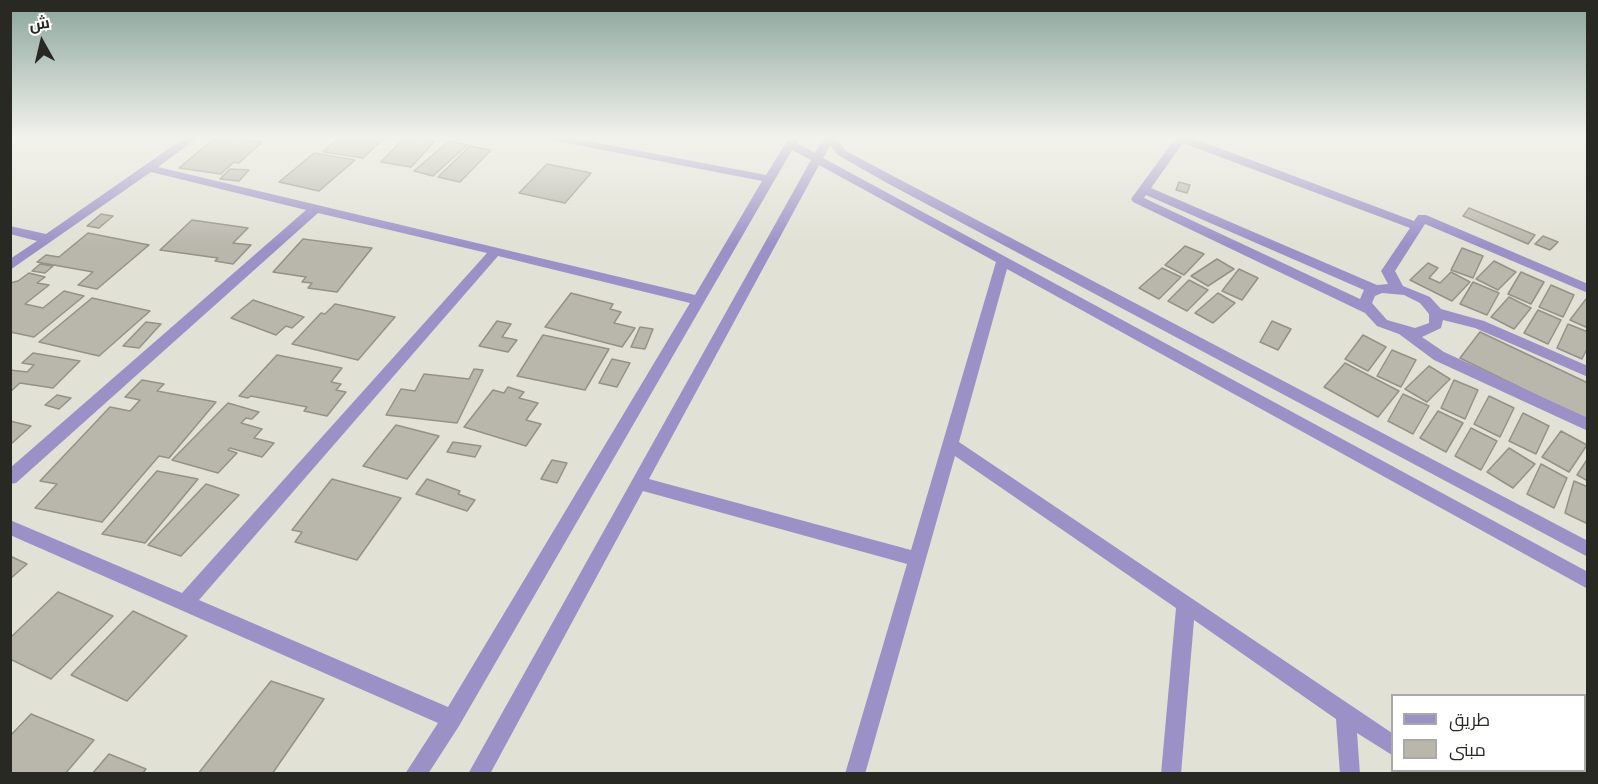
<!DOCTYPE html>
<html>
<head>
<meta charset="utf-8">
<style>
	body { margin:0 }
	#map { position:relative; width:1598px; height:784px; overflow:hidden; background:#e2e1d5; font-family:Figtree,Cairo,sans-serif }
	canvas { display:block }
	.frame { position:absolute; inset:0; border:12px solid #292924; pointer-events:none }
	.legend { position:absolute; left:1391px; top:694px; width:195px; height:78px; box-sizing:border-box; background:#fff; border:2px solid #a9a9a7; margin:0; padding:8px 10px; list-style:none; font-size:18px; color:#292924 }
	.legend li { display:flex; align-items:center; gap:12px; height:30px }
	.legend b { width:30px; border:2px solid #a9a9a7 }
	.north { position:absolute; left:12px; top:12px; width:60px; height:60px; -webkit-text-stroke:4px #fff; paint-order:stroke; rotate:352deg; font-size:16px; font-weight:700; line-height:24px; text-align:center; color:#292924 }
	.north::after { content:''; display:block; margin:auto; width:21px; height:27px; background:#292924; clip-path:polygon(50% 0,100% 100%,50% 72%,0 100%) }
</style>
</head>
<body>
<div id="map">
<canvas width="1598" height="784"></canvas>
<div class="frame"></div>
<ul class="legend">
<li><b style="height:8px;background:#9b91c7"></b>طريق</li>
<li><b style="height:16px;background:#b9b7ac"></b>مبنى</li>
</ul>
<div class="north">ش</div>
</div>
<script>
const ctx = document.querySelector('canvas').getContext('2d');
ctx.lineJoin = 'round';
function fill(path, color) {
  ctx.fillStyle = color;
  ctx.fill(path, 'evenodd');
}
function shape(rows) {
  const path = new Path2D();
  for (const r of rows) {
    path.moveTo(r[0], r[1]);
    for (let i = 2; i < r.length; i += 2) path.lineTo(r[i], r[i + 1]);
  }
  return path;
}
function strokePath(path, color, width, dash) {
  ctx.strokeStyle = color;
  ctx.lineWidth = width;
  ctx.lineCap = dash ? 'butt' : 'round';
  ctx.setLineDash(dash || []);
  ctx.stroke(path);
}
const building = shape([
	[217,136,262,142,239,163,234,162,221,174,179,168,217,136],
	[340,136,386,136,363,158,323,152,340,136],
	[406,136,435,141,411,167,381,162,406,136],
	[449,141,467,145,433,176,414,171,449,141],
	[470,146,491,150,460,182,438,177,470,146],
	[314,153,355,160,319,191,279,182,314,153],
	[547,164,591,173,565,203,519,193,547,164],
	[230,169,249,170,239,181,220,179,230,169],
	[1179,182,1190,185,1187,193,1176,190,1179,182],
	[1469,208,1535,235,1528,244,1463,216,1469,208],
	[101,214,113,216,99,228,87,226,101,214],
	[192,220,248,228,233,243,251,245,233,264,215,261,218,258,160,250,192,220],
	[88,233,149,245,97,289,78,285,93,272,37,262,46,255,59,257,88,233],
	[1543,236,1558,242,1550,250,1535,244,1543,236],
	[303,239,372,248,337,292,308,288,312,283,302,282,306,277,273,272,303,239],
	[1185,246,1204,254,1184,275,1165,265,1185,246],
	[1462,248,1483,256,1473,278,1451,270,1462,248],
	[1217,259,1234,269,1208,286,1191,276,1217,259],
	[1494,261,1516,272,1498,290,1476,279,1494,261],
	[1428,263,1438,268,1429,278,1440,283,1451,272,1470,282,1452,301,1410,280,1428,263],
	[40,264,53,266,45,273,32,271,40,264],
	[1162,268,1181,277,1159,299,1139,288,1162,268],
	[1239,269,1258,278,1242,300,1222,291,1239,269],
	[1521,272,1544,282,1531,304,1508,294,1521,272],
	[29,273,45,277,37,283,49,285,25,304,43,308,64,291,84,296,34,337,10,332,10,283,18,281,29,273],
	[1189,280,1208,290,1187,311,1168,301,1189,280],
	[1473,282,1499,293,1487,315,1460,304,1473,282],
	[1551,285,1574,295,1563,317,1539,307,1551,285],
	[571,293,613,304,610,309,621,312,614,323,635,328,622,347,545,327,571,293],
	[1218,293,1235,303,1213,323,1195,313,1218,293],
	[1509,297,1531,308,1514,329,1491,317,1509,297],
	[92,298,150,311,99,356,39,342,92,298],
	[1586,299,1588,300,1588,328,1570,320,1586,299],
	[253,300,304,317,292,328,286,326,276,335,231,318,253,300],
	[335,304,395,317,358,360,292,344,321,313,325,314,335,304],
	[1538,310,1561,320,1548,344,1524,333,1538,310],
	[497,321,511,324,502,337,517,340,508,352,479,346,497,321],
	[1272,321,1291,329,1278,350,1260,342,1272,321],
	[146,322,161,324,139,348,123,346,146,322],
	[1568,324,1588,332,1588,347,1582,359,1557,348,1568,324],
	[640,327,653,329,645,349,631,347,640,327],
	[1480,332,1588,383,1588,421,1460,358,1480,332],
	[543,335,609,349,585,390,517,376,543,335],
	[1363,335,1386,347,1368,371,1345,359,1363,335],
	[1392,350,1416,360,1401,387,1377,376,1392,350],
	[33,353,80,361,53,388,20,383,10,392,10,370,27,372,34,365,22,363,33,353],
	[277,355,342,368,331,382,341,384,336,390,346,392,327,416,304,411,307,407,251,396,248,398,239,396,277,355],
	[612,359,630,363,617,387,599,383,612,359],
	[1345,363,1399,391,1378,417,1324,387,1345,363],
	[1429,366,1450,379,1427,402,1405,389,1429,366],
	[474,369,483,370,457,423,386,415,401,389,415,391,424,374,469,379,474,369],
	[142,380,164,384,157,391,216,402,169,458,159,456,102,522,35,508,57,484,40,481,110,407,130,411,140,400,125,397,142,380],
	[1454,380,1478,390,1465,419,1441,408,1454,380],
	[508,387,524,392,519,398,538,403,526,420,541,424,526,446,464,427,493,390,504,393,508,387],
	[1403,394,1429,406,1413,434,1388,421,1403,394],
	[57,395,71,398,59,409,45,405,57,395],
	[1489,396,1514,408,1500,437,1474,424,1489,396],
	[228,403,259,412,252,419,246,418,241,423,262,429,254,438,274,443,262,457,230,448,228,450,237,453,218,473,172,460,228,403],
	[1438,411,1463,423,1446,452,1420,438,1438,411],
	[1523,413,1549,426,1536,454,1509,441,1523,413],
	[10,421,31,426,10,445,10,421],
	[396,425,439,436,407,479,363,466,396,425],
	[1471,428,1497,441,1481,470,1455,456,1471,428],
	[1561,431,1587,445,1569,472,1542,457,1561,431],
	[453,442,481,446,475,457,447,452,453,442],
	[1509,448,1535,464,1513,488,1487,472,1509,448],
	[1588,458,1588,481,1577,475,1588,458],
	[552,460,567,463,557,483,541,479,552,460],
	[1541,464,1567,478,1554,508,1527,494,1541,464],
	[157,471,198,479,145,543,102,534,157,471],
	[332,479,401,498,357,560,295,542,302,532,292,530,332,479],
	[427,479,460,491,458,494,475,500,467,511,416,494,427,479],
	[1574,481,1588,487,1588,524,1565,513,1574,481],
	[206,484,239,495,181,556,148,545,206,484],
	[10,556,27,564,10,579,10,556],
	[58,592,113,616,51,679,10,659,10,638,58,592],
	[133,611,187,636,127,701,71,675,133,611],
	[271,681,324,699,272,774,198,774,271,681],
	[31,714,94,740,65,774,10,774,10,736,31,714],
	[109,754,146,769,142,774,92,774,109,754]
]);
fill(building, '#b9b7ac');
strokePath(building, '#949287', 1.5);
fill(shape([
	[187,136,200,136,158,167,695,295,762,181,546,139,541,136,562,136,766,175,790,136,800,136,797,143,815,153,823,138,822,136,834,136,846,151,895,177,1588,541,1588,557,887,183,838,155,830,146,823,158,1588,572,1588,589,1007,269,959,442,1392,733,1392,755,1357,733,1360,774,1340,774,1336,719,1194,620,1181,774,1161,774,1176,608,955,456,865,774,845,774,907,564,643,491,490,774,468,774,811,160,792,150,459,726,428,774,405,774,438,723,10,535,10,520,182,593,487,253,318,213,16,483,10,484,10,468,306,210,151,172,10,270,10,259,37,241,10,234,10,226,46,234,187,136],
	[819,165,996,262,911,550,649,479,819,165],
	[498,256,690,303,448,707,199,600,498,256],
	[1177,136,1187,136,1414,221,1418,215,1426,215,1588,284,1588,293,1425,224,1395,271,1403,286,1430,297,1441,309,1484,321,1588,366,1588,377,1475,328,1443,320,1441,328,1422,337,1444,352,1588,418,1588,431,1434,360,1399,334,1377,326,1365,313,1133,202,1131,199,1177,136],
	[1183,143,1410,228,1381,271,1388,284,1377,285,1151,188,1183,143],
	[1146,195,1364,290,1360,299,1144,198,1146,195],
	[1382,293,1404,295,1420,303,1429,314,1429,323,1415,328,1387,320,1372,303,1375,296,1382,293],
	[1419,770,1443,770,1444,774,1420,774,1419,770]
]), '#9b91c7');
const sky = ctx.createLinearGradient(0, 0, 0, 245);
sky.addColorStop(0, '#8aa59c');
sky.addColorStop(0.56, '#f2f2ec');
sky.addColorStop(1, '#f2f2ec00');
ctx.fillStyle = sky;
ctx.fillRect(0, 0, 1598, 245);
</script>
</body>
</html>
